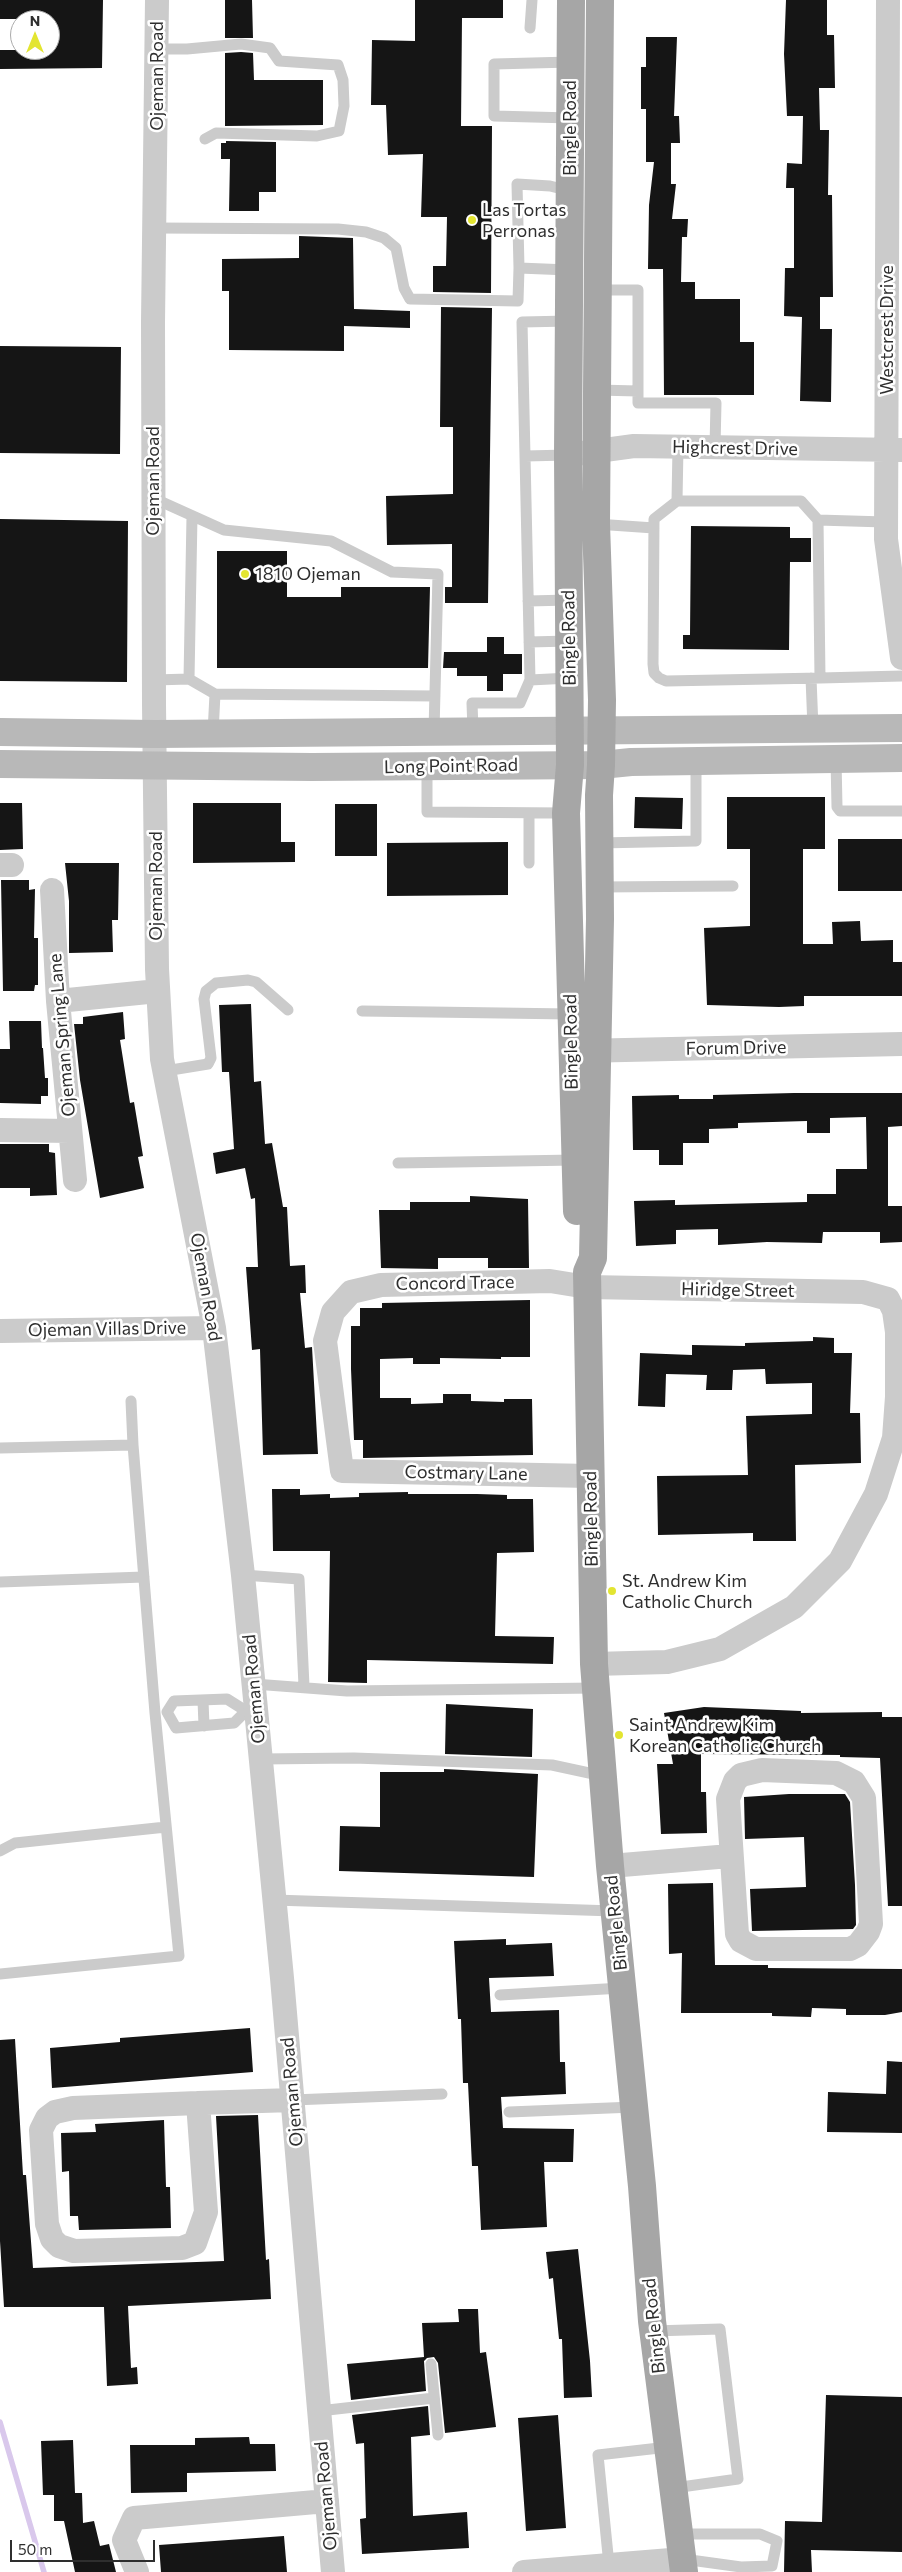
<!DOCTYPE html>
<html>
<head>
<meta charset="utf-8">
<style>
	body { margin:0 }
	#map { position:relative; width:902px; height:2572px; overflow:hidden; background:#fff; font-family:Commissioner,sans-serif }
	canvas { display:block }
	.north { position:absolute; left:10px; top:10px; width:50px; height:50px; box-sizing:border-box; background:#fff; border:1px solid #ababab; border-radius:50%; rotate:0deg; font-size:14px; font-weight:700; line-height:20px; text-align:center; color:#2e2e2e }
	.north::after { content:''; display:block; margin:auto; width:18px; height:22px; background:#e3e531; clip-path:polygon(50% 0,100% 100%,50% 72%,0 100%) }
	.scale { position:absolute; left:10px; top:2540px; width:145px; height:22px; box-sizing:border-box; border:2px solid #2e2e2e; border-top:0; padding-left:6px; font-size:15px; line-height:18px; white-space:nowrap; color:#2e2e2e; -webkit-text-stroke:4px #fff; paint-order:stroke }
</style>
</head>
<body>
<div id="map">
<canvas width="902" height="2572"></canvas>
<div class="north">N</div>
<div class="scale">50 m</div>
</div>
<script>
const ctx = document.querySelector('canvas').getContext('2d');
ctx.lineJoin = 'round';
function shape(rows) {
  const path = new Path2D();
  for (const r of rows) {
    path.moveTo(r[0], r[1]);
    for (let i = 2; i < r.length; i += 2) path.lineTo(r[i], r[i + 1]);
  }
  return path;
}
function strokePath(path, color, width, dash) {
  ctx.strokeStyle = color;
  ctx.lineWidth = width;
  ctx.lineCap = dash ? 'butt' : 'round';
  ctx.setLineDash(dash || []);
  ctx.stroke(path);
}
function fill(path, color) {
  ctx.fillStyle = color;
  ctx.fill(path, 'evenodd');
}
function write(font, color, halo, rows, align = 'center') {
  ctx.font = font + ' Commissioner,sans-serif';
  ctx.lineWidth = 5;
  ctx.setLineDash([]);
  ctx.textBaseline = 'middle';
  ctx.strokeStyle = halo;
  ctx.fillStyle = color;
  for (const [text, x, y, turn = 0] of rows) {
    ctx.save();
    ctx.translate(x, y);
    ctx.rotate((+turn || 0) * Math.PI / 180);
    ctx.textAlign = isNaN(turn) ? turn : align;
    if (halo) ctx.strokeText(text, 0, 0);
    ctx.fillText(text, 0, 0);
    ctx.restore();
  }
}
strokePath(shape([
	[0,2422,44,2572]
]), '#d9c8ec', 5.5);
fill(shape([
	[0,0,103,0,102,68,0,69,0,50,50,50,50,19,0,19],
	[225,0,252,0,253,38,225,38],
	[415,0,503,0,503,18,462,18,461,126,492,126,491,293,433,292,433,266,446,266,447,217,421,217,423,154,388,155,386,105,371,105,372,40,415,41],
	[786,0,827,0,827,35,834,35,835,88,819,88,820,130,829,130,828,195,832,195,833,297,820,297,820,329,832,329,831,402,800,401,802,317,784,316,785,268,794,268,794,188,786,188,787,163,802,164,803,116,787,116,784,54],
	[646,37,677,37,674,116,679,116,680,143,671,143,671,184,676,184,672,219,688,219,687,237,682,237,681,282,695,282,695,299,740,299,740,342,754,342,754,395,664,395,663,269,648,269,649,205,654,162,646,162,646,109,641,109,641,67,646,67],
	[241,52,253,53,254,80,323,80,323,125,225,126,225,53],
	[226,141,276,142,276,192,259,192,259,211,229,211,230,159,221,159,221,143,226,143],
	[299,236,353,238,354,309,410,311,410,328,344,326,344,351,229,350,229,291,222,291,222,259,299,258],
	[441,307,492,308,488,603,445,603,445,587,452,587,452,544,387,545,386,496,453,494,453,427,440,427],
	[0,346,121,347,120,454,0,453],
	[0,519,128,521,127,682,0,681],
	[691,526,790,527,790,538,811,538,811,562,790,562,789,650,683,649,683,635,690,635],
	[217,551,287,551,287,597,341,597,341,587,430,587,428,668,217,668],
	[487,637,504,637,504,654,522,654,522,674,503,674,503,691,487,691,487,676,457,676,457,668,443,668,444,652,487,652],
	[635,797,683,798,682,829,634,828],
	[727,797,825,797,825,849,803,849,803,944,833,944,832,922,860,921,861,941,893,940,893,962,902,962,902,996,804,996,804,1006,779,1007,707,1005,704,928,750,926,750,849,727,849],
	[0,803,22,803,23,849,0,850],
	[193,803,281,803,281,842,295,842,295,862,193,863],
	[335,804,377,804,377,856,335,856],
	[838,839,902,839,902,891,838,891],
	[508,842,508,895,387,896,387,843],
	[65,863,119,863,118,920,112,920,113,952,69,953,69,901],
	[1,880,29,880,29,890,35,889,34,938,38,938,38,985,35,985,34,991,3,991],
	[251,1004,254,1082,261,1081,265,1144,272,1143,283,1207,287,1207,290,1266,305,1265,306,1293,300,1293,305,1348,312,1347,318,1454,263,1455,260,1349,252,1350,246,1267,258,1267,255,1198,251,1199,245,1168,216,1174,213,1153,234,1149,229,1072,222,1072,219,1005],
	[123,1012,125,1039,120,1040,130,1103,134,1102,143,1156,138,1157,144,1188,100,1198,80,1080,74,1024,83,1024,83,1017],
	[9,1021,41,1021,42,1048,43,1048,45,1078,48,1078,48,1096,41,1096,41,1104,0,1103,0,1049,10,1049],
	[794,1093,902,1093,902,1126,888,1127,888,1206,902,1206,902,1242,880,1243,880,1232,823,1232,822,1243,767,1242,718,1245,718,1229,676,1230,676,1244,636,1246,634,1201,675,1200,675,1205,807,1202,807,1194,836,1194,836,1169,867,1169,866,1117,830,1118,830,1133,807,1133,807,1121,738,1123,738,1128,709,1129,709,1143,683,1143,683,1165,659,1165,659,1150,633,1150,632,1096,679,1095,679,1099,713,1099,713,1095],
	[0,1144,49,1144,49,1152,55,1153,57,1195,30,1196,30,1188,0,1188],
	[470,1196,528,1199,529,1268,488,1268,488,1258,438,1258,438,1269,381,1268,379,1210,410,1210,410,1202,470,1202],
	[530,1300,530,1357,501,1357,501,1359,440,1358,440,1364,413,1364,413,1358,380,1359,380,1398,411,1398,411,1404,443,1403,443,1394,471,1394,471,1401,504,1402,504,1399,532,1399,533,1455,363,1458,363,1440,354,1440,351,1369,351,1326,360,1326,360,1308,382,1308,382,1303],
	[813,1337,834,1338,834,1353,852,1353,850,1413,860,1413,861,1463,795,1465,796,1541,753,1541,753,1533,658,1535,657,1476,748,1475,746,1416,812,1414,812,1383,766,1384,765,1369,733,1370,732,1390,706,1390,707,1375,666,1374,665,1407,638,1406,640,1353,692,1355,692,1345,745,1346,745,1343,813,1341],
	[272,1489,300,1489,300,1495,330,1494,330,1498,359,1497,359,1493,408,1492,408,1494,477,1494,507,1495,507,1499,533,1499,534,1552,497,1553,495,1636,554,1637,553,1664,367,1660,367,1683,328,1682,330,1551,273,1551],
	[446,1704,533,1709,532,1757,445,1754],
	[704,1707,801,1711,801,1713,882,1712,882,1717,902,1717,902,1906,888,1906,880,1758,840,1757,840,1755,701,1754,701,1792,706,1792,707,1833,661,1834,657,1764,673,1764,664,1713],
	[444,1769,538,1774,534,1877,339,1871,340,1826,380,1827,380,1772,444,1772],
	[789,1794,845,1794,850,1802,855,1885,856,1925,853,1929,752,1931,750,1889,806,1887,804,1837,745,1839,744,1797],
	[713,1883,715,1965,768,1965,768,1968,902,1969,902,2012,885,2015,846,2015,846,2009,812,2008,811,2017,772,2016,772,2013,681,2013,682,1953,669,1954,668,1884],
	[506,1939,506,1945,552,1943,554,1976,489,1978,491,2012,559,2010,560,2062,565,2062,566,2094,501,2097,503,2128,574,2129,573,2162,544,2162,547,2227,481,2230,478,2166,472,2166,468,2083,463,2083,461,2019,458,2019,454,1941],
	[250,2028,253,2072,52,2088,50,2048,120,2042,120,2038],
	[15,2039,23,2175,26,2175,33,2268,224,2261,216,2116,258,2115,266,2260,269,2259,271,2299,128,2306,131,2368,137,2367,138,2384,107,2386,104,2307,4,2307,0,2241,0,2040],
	[887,2061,902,2062,902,2133,827,2132,828,2092,886,2094],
	[164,2120,166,2187,170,2187,171,2228,79,2230,78,2216,70,2216,69,2171,62,2172,61,2133,96,2132,95,2124],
	[578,2249,590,2361,592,2397,564,2398,562,2339,559,2339,553,2278,549,2279,546,2252],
	[458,2309,478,2309,480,2353,486,2352,496,2427,445,2433,438,2363,434,2357,427,2358,424,2361,426,2391,351,2400,347,2364,424,2357,422,2323,459,2322],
	[826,2395,902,2397,902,2552,811,2550,812,2572,784,2572,785,2521,822,2522],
	[428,2406,430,2435,411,2437,413,2516,467,2512,469,2548,362,2554,360,2519,366,2518,364,2443,356,2444,352,2415],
	[558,2415,566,2528,526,2531,518,2418],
	[249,2437,250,2444,275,2444,276,2471,187,2473,187,2492,131,2493,130,2445,195,2445,195,2438],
	[73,2440,75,2493,82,2493,83,2523,94,2521,100,2546,109,2544,116,2572,75,2572,64,2521,54,2521,54,2495,43,2495,41,2441],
	[284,2536,287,2572,161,2572,159,2545]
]), '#151515');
strokePath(shape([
	[530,28,532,0],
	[157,49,187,49,241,44,270,48,279,61,338,65,343,80,344,106,339,131,317,136,216,133,205,139],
	[571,62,494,64,494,116,571,118],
	[155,228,338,229,366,232,384,238,396,248,404,288,410,299,518,301,519,268],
	[569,270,519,268,517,184,550,186,570,191],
	[597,390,638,391,638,290,598,290],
	[638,391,638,403,716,403,715,447],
	[525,456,568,455],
	[153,498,224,530,331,541,392,572,438,574,434,731],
	[677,501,678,447],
	[818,520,885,522],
	[596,524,654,528],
	[528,601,569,600],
	[529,642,569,641],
	[811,678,813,728],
	[820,678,818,520,801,501,677,501,654,519,653,664,654,673,659,678,666,681,820,678,902,676],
	[189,679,215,694],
	[154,680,189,679,192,516],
	[530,680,570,678],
	[473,730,472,703,520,703,530,680,522,322,569,321],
	[213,733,215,694,435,696],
	[836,759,837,807,840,811,902,811],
	[427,766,427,812,566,813],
	[599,843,696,841,696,761],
	[529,863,529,813],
	[600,887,733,886],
	[362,1011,570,1014],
	[165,1071,208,1064,211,1058,204,999,206,991,216,983,248,980,256,982,288,1010],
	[398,1163,575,1160],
	[131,1401,133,1445],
	[0,1448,133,1445,155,1713,179,1956,0,1974],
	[243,1575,299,1579,304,1686],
	[0,1582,144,1577],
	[254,1684,347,1691,596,1688],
	[203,1700,204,1726],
	[167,1712,174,1701,227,1699,246,1711,257,1711],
	[167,1712,176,1728,234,1723,246,1711],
	[261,1759,354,1758,552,1765,603,1776],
	[0,1851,15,1843,166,1827],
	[274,1900,614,1911],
	[500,1995,622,1988],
	[293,2100,442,2094],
	[509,2112,634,2107],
	[653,2331,720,2329,738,2479,674,2488],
	[431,2364,438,2435],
	[319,2411,434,2398],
	[680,2534,760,2534,777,2541,772,2566,741,2567,683,2559],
	[609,2565,598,2455,668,2447]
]), '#cbcbcb', 11);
strokePath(shape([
	[157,0,153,322,154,704,157,969,162,1059,214,1328,243,1575,282,1978,333,2572],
	[888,0,886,539,902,658],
	[568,455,634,446,902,450],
	[0,865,12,865],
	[52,890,58,1001,75,1180],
	[58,1001,158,991],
	[579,1051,902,1044],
	[0,1130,70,1131],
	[0,1331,214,1328],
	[590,1476,342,1471,325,1341,333,1312,351,1292,381,1285,550,1281,587,1287,863,1292,888,1299,894,1311,897,1332,897,1397,894,1438,876,1494,840,1561,794,1607,720,1649,667,1662,594,1664],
	[762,1770,836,1773,854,1782,864,1798,871,1924,868,1932,858,1945,850,1949,756,1949,741,1941,737,1934,728,1799,735,1781,741,1775,762,1770],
	[610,1866,730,1856],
	[198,2103,206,2212,195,2243,182,2248,74,2251,59,2246,52,2239,47,2224,41,2130,47,2118,55,2112,73,2108,198,2103,293,2100],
	[137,2572,124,2540,134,2518,327,2501],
	[524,2572,683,2559]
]), '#cbcbcb', 24);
strokePath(shape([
	[0,732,155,734,902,728],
	[0,764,312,767,601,765,631,762,902,758]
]), '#b8b8b8', 28);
strokePath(shape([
	[571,0,568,455,570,765,566,813,577,1211],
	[600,0,596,524,602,700,601,765,599,795,600,919,593,1258,587,1272,594,1664,610,1866,642,2186,652,2321,684,2572]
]), '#a6a6a6', 28);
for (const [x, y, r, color] of [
	[472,220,5,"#e3e531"],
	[245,574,5,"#e3e531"],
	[612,1591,5,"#e3e531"],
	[619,1735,5,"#e3e531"]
]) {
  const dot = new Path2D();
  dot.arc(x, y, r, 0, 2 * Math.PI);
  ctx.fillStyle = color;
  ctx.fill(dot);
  strokePath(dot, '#fff', 2);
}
write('18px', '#2e2e2e', '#fff', [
	["Ojeman Road",157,76,-90],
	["Bingle Road",570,128,-90],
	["Westcrest Drive",887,330,-90],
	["Highcrest Drive",735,448,1],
	["Ojeman Road",153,481,-90],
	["Bingle Road",569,638,-91],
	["Long Point Road",451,766,-1],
	["Ojeman Road",156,886,-90],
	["Ojeman Spring Lane",62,1035,-95],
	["Bingle Road",571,1042,-91],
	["Forum Drive",736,1048,-1],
	["Concord Trace",455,1283,-1],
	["Ojeman Road",206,1287,80],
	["Hiridge Street",738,1290,1],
	["Ojeman Villas Drive",107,1329,-1],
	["Costmary Lane",466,1473,1],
	["Bingle Road",591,1519,-91],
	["Ojeman Road",254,1689,-95],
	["Bingle Road",616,1923,-96],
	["Ojeman Road",292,2092,-95],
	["Bingle Road",654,2326,-96],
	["Ojeman Road",326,2496,-95]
]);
write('18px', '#2e2e2e', '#fff', [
	["Las Tortas",482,210],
	["Perronas",482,231],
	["1810 Ojeman",255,574],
	["St. Andrew Kim",622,1581],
	["Catholic Church",622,1602],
	["Saint Andrew Kim",629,1725],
	["Korean Catholic Church",629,1746]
], 'left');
</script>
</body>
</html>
